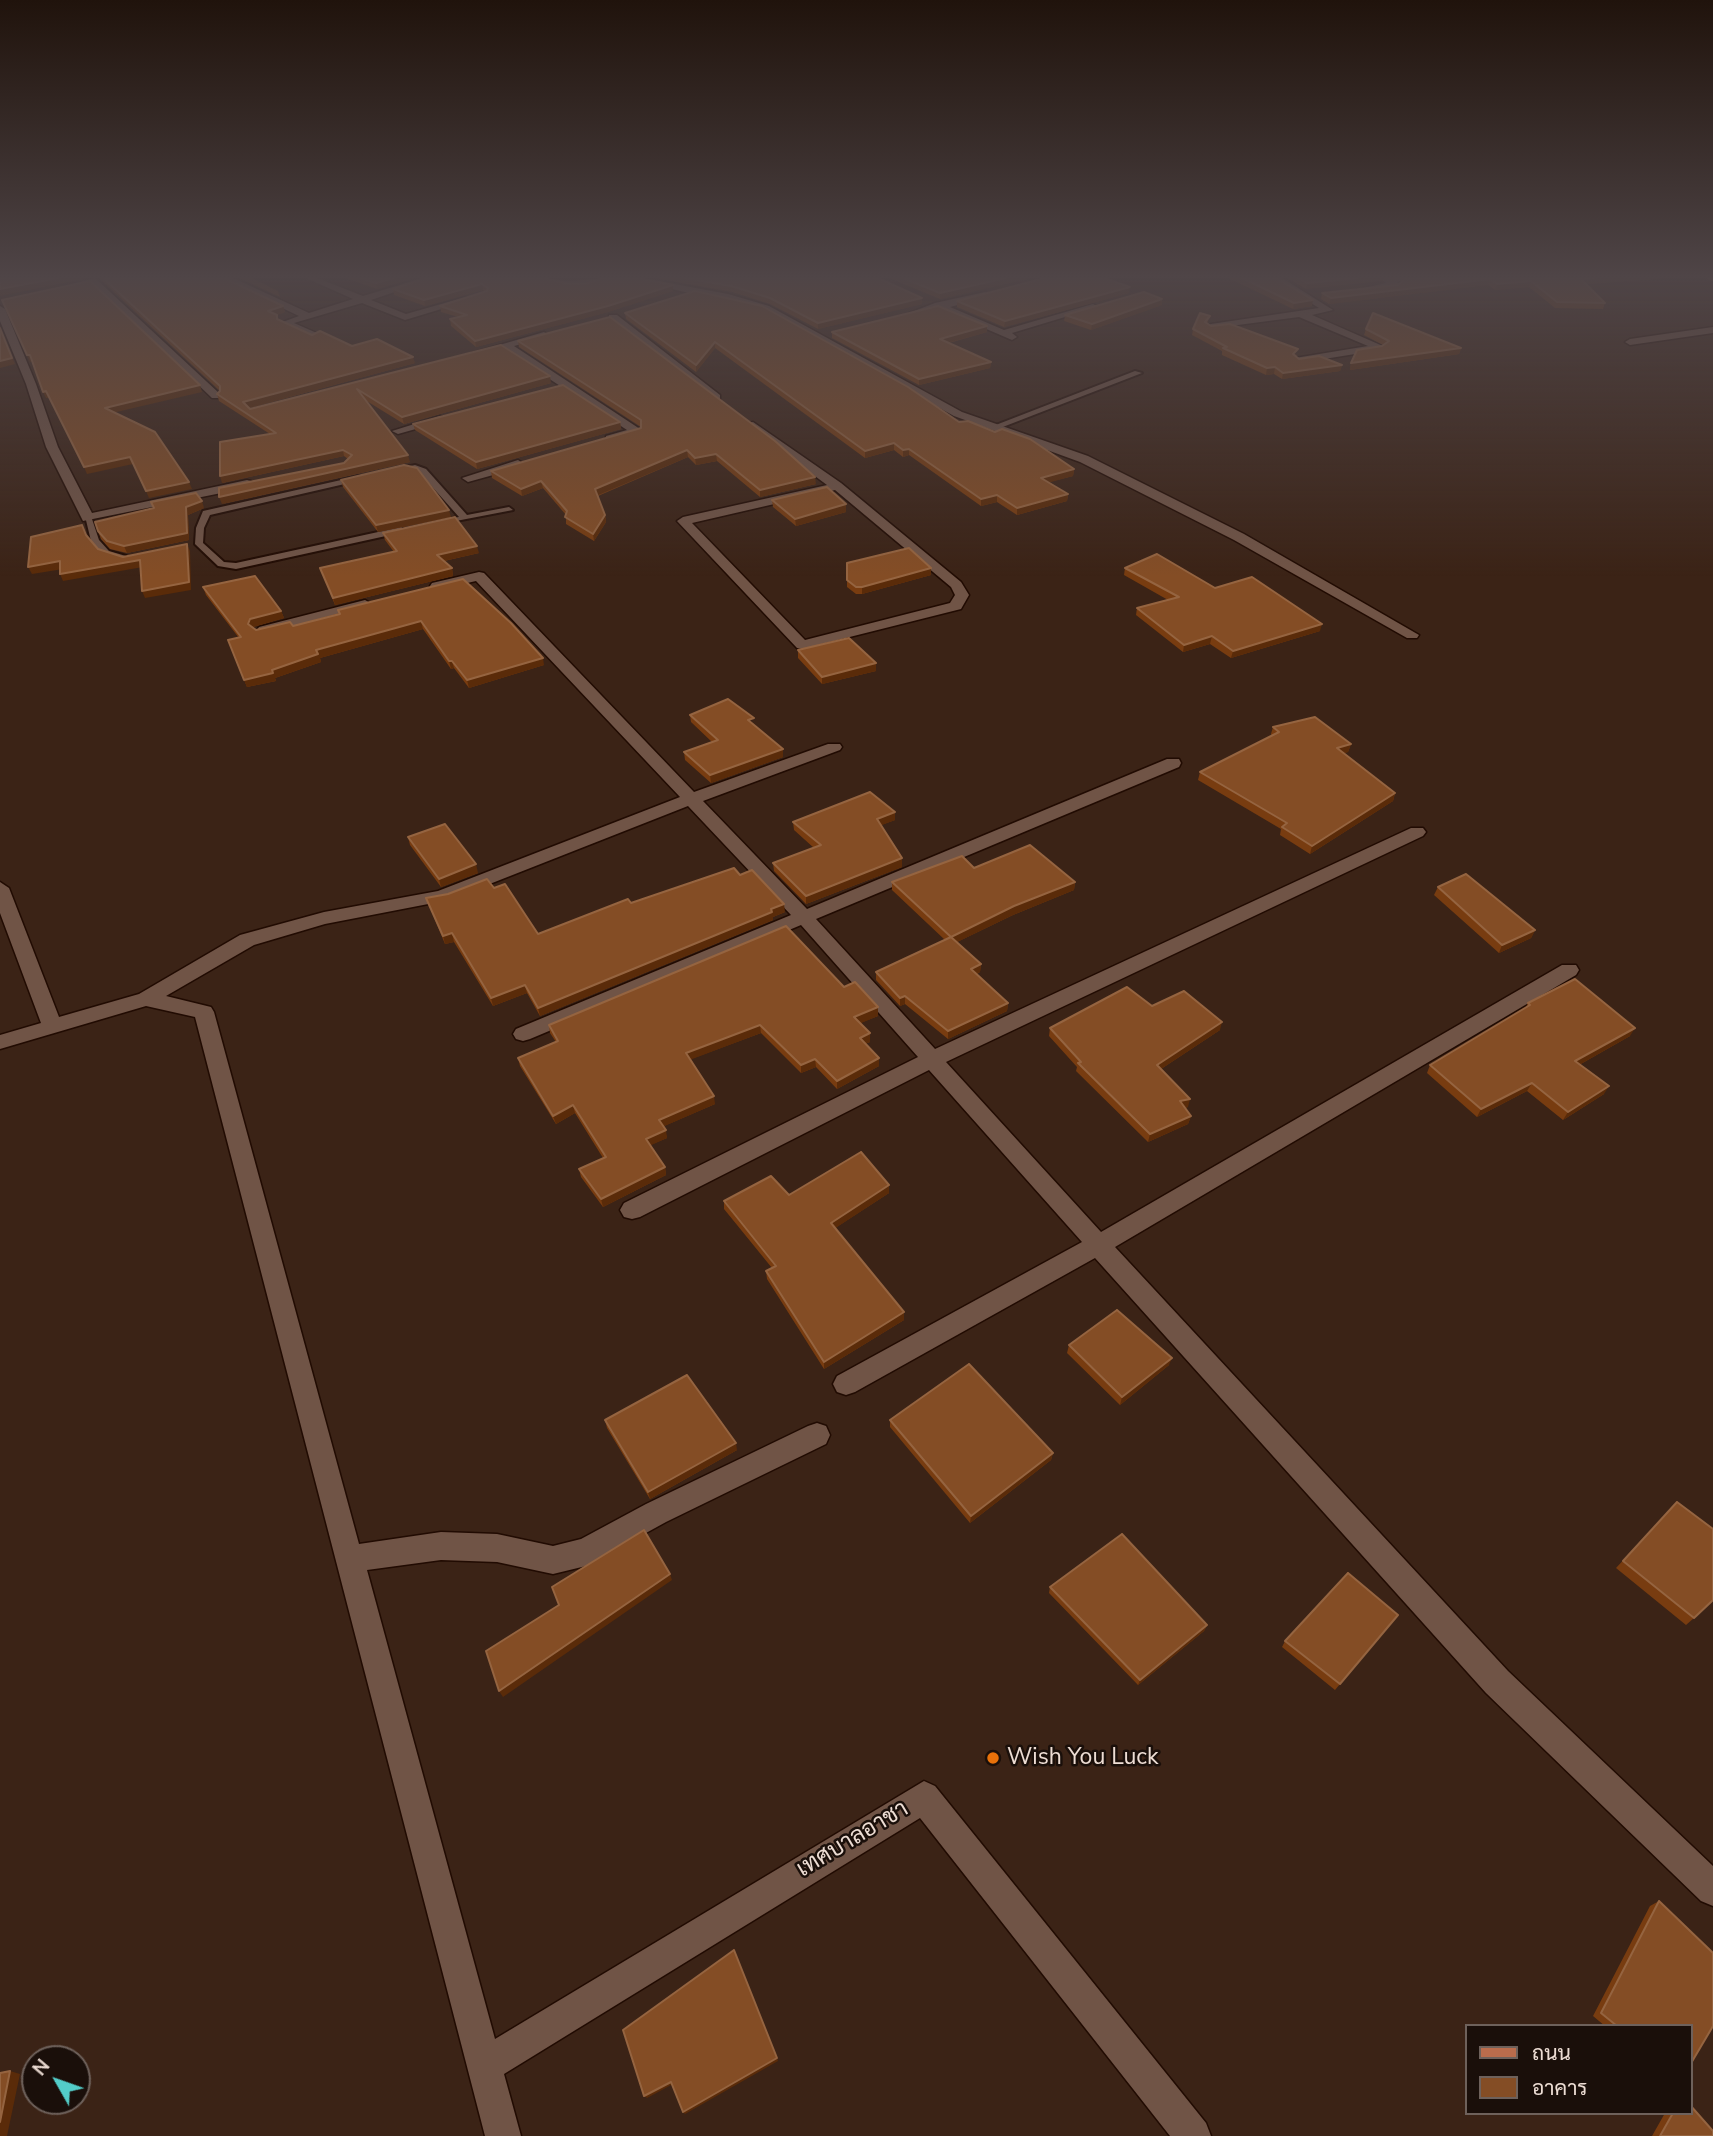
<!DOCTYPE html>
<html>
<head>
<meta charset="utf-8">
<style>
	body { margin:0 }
	#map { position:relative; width:1713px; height:2136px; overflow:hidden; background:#3b2316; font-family:"Nunito Sans",Sarabun,sans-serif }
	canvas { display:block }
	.legend { position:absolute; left:1465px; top:2024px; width:228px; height:91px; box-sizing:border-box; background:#1a0f0a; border:2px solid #6e615b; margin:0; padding:9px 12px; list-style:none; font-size:21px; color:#edddd4 }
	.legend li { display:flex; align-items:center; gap:14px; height:35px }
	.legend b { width:35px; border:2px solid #6e615b }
	.north { position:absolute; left:21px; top:2045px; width:70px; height:70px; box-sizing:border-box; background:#1a0f0a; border:2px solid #6e615b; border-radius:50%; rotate:310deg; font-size:19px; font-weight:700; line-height:28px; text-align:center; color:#edddd4 }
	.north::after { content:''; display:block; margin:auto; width:24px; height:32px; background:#53cdc9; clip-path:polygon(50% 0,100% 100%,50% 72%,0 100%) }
</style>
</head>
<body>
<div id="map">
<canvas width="1713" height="2136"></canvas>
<ul class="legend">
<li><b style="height:9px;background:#ba6c4c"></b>ถนน</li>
<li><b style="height:19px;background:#844d25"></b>อาคาร</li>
</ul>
<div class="north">N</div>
</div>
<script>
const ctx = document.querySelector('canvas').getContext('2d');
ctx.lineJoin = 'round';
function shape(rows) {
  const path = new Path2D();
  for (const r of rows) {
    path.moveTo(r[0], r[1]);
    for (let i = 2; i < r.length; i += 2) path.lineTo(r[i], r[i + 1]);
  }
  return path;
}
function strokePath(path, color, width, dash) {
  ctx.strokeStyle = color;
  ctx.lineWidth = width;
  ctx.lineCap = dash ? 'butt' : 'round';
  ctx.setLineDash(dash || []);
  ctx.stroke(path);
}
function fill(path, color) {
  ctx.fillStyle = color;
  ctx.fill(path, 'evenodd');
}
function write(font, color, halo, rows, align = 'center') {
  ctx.font = font + ' "Nunito Sans",Sarabun,sans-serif';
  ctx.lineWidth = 5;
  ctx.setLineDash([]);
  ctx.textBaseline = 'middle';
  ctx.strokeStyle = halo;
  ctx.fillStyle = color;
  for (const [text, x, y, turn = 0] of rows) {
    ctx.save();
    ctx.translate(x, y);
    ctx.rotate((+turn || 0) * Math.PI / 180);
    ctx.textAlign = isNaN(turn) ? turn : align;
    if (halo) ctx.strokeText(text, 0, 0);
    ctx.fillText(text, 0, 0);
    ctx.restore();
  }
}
const lane = shape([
	[1135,371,1142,373,995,430,988,428,1135,371],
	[415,465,426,469,467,515,509,507,513,510,435,525,435,521,459,517,420,473,414,470,396,472,392,470,415,465],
	[359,476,363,478,362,480,210,515,204,528,203,543,224,562,236,563,401,527,405,530,404,532,236,569,218,566,195,544,196,528,203,511,359,476],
	[85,516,91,516,99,540,109,551,126,556,126,560,103,555,91,541,85,516]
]);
const street = shape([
	[95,278,220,394,220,398,212,398,93,284,65,291,60,288,95,278],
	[227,278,233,278,309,313,353,299,306,278,317,278,363,296,423,278,436,278,371,300,406,314,466,297,471,300,405,320,362,303,294,323,319,334,320,336,315,339,280,323,299,316,227,282,227,278],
	[531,278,570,281,612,278,586,287,570,287,531,278],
	[624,278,642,278,728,294,769,306,962,412,1088,456,1244,534,1419,635,1417,638,1407,638,1234,540,1080,462,954,416,763,310,624,278],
	[1271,278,1282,278,1333,310,1312,315,1385,347,1380,350,1299,363,1294,360,1295,358,1368,346,1299,317,1207,329,1206,327,1211,324,1319,308,1271,278],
	[1385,278,1409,278,1397,282,1401,285,1396,288,1369,291,1364,288,1386,283,1382,280,1385,278],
	[985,292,990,295,988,297,950,307,1004,330,1093,304,1098,307,1012,333,1017,337,1012,340,940,309,914,316,909,313,935,303,985,292],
	[0,306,5,309,36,384,58,447,92,513,247,480,251,481,251,487,83,521,46,447,26,384,0,321,0,306],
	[609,315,617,315,720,395,720,399,712,399,609,319,609,315],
	[1713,327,1713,333,1630,345,1625,342,1630,339,1713,327],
	[544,332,549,335,548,337,514,346,640,429,640,433,606,440,606,436,627,430,504,349,477,356,472,353,544,332],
	[440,416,444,417,444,421,398,434,392,431,440,416],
	[753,422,841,483,961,582,969,595,961,609,802,649,797,648,677,521,683,517,827,485,749,427,749,423,753,422],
	[835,490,951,587,955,595,950,603,805,640,692,523,835,490],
	[518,460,524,464,522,467,468,482,462,478,518,460],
	[479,572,484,573,694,792,828,744,840,744,842,747,840,750,703,801,807,909,1167,759,1179,759,1181,763,1179,767,816,919,935,1049,1411,828,1423,828,1426,832,1423,836,946,1062,1101,1232,1562,965,1576,965,1579,970,1576,975,1115,1247,1508,1671,1713,1866,1713,1906,1701,1901,1486,1693,1095,1258,855,1392,846,1395,837,1392,833,1384,837,1376,1082,1242,929,1070,640,1217,632,1219,624,1217,620,1210,624,1203,918,1057,801,925,530,1039,523,1041,516,1039,513,1034,516,1029,791,915,688,806,449,900,325,924,254,945,166,996,211,1007,214,1012,359,1544,441,1532,497,1534,553,1546,581,1539,646,1504,808,1426,817,1423,826,1426,830,1435,826,1444,666,1522,586,1566,553,1574,497,1562,441,1560,367,1570,495,2039,924,1781,935,1786,1206,2123,1211,2136,1170,2136,920,1818,504,2074,521,2136,485,2136,195,1017,146,1006,0,1049,0,1035,41,1023,0,913,0,882,9,888,59,1017,139,994,240,935,324,912,438,891,680,797,476,581,437,590,430,586,432,583,479,572],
	[365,600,372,604,370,607,264,634,257,630,259,627,365,600]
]);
const primary = shape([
	[1707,278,1713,278,1713,281,1709,280,1707,278]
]);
strokePath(lane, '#210b02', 4);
strokePath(street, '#210b02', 3);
strokePath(primary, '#210b02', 3);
fill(lane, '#705446');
fill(street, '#705446');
fill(primary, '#ba6c4c');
fill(shape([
	[99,278,226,278,225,279,283,306,285,312,277,315,279,320,312,335,415,363,249,408,250,409,501,345,551,383,404,424,365,400,410,462,222,504,344,463,348,459,344,456,222,483,270,434,219,401,217,394,220,391],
	[239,278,252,278,278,291,280,297],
	[345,278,415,278,377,289],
	[426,278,569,284,673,291,608,312,476,347,451,326,450,319,458,317,441,312,440,306,486,292,483,290,425,306,394,295,393,289],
	[654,278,878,278,922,304,818,329,770,304,732,292],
	[889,278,1031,278,940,299],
	[1115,278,1109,279,1129,293,1004,327,957,307,957,301],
	[1228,278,1276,278,1312,306,1293,309],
	[1287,278,1383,278,1380,281,1306,289],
	[1406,278,1666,278,1586,284,1605,303,1603,309,1555,308,1529,287,1495,290,1488,285,1329,304,1321,299,1322,293,1398,285],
	[1162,305,1091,330,1064,321,1065,315],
	[625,313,959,422,1074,469,1073,476,1049,482,1068,494,1067,501,1017,515,997,502,981,506,909,455,903,457,894,450,865,458,715,348,696,372,626,319],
	[1210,316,1207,324,1211,326,1297,355,1296,356,1299,359,1342,365,1340,371,1282,379,1274,374,1266,375,1222,355,1222,351,1192,335,1193,329],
	[987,326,987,332,949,343,991,362,990,368,919,385,832,338,832,332],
	[1366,329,1461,348,1459,354,1350,370,1351,363,1383,345,1364,335],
	[518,341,816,484,760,497,717,461,696,465,688,457,598,496,605,515,606,522,594,541,566,524,566,515,543,488,522,496,492,478,491,471,641,428,641,427,519,347],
	[620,422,621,429,477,469,415,430,413,424],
	[341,480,451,517,378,532,343,487],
	[772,500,846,512,796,526,773,507],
	[204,508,188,515,189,540,127,553,110,549,101,539,98,531],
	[383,533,479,553,444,561,452,568,453,576,335,605,320,568,394,552,385,540],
	[847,563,931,575,862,594,856,594,847,587],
	[1125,568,1215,588,1320,631,1231,658,1210,644,1183,652,1136,615,1137,608,1168,600,1124,575],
	[463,579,544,665,469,688,454,668,451,669,423,629,320,658,321,662,275,678,276,681,247,687,228,640,239,638,206,595,203,587,281,611,284,618,253,627,256,630,293,626],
	[798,650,876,663,876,671,822,684,798,658],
	[690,715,754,725,783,749,783,757,711,783,685,760,684,752,712,742,691,722],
	[1273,727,1351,744,1348,752,1343,753,1395,793,1393,801,1310,854,1280,835,1281,829,1198,780,1200,772,1272,736,1271,734],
	[895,820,881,825,902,867,806,904,774,871,773,863,814,848,794,830,793,822],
	[408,837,478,873,441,887,410,845],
	[974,868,1075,882,1074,890,1013,915,957,942,981,964,980,972,977,974,1008,1003,1007,1011,948,1039,905,1004,900,1006,876,980,876,972,945,940,892,890,892,882],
	[740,875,785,912,773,917,773,920,540,1016,527,993,493,1006,454,942,445,944,426,898,494,888,538,934,631,903],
	[1438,887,1535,930,1531,938,1499,953,1434,895],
	[844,987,878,1007,878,1016,860,1023,870,1033,870,1042,865,1044,879,1058,879,1066,837,1089,816,1067,801,1073,761,1033,691,1059,715,1104,664,1126,667,1138,650,1145,665,1167,666,1175,603,1207,581,1177,579,1169,603,1158,575,1113,556,1124,520,1066,518,1058,556,1042,550,1033,549,1025],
	[1528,1003,1630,1036,1579,1065,1604,1094,1563,1120,1527,1091,1477,1117,1427,1073,1430,1065,1526,1007],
	[1152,1006,1220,1030,1161,1069,1188,1107,1185,1108,1191,1116,1188,1124,1148,1142,1076,1071,1077,1067,1049,1036,1050,1028],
	[889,1185,889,1193,835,1228,904,1320,824,1369,767,1279,766,1271,772,1268,724,1209,724,1201],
	[1069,1345,1169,1365,1120,1405,1067,1353],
	[605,1420,737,1450,650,1499,607,1428],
	[890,1420,1053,1453,1051,1460,970,1523,890,1427],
	[1677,1502,1694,1618,1686,1625,1616,1568],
	[1050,1587,1207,1625,1204,1631,1138,1685,1049,1593],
	[1398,1615,1335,1690,1282,1647,1285,1641],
	[1659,1901,1690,2026,1605,2026,1593,2016,1650,1906],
	[1665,2113,1690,2113,1713,2136,1652,2136]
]), '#783c10');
fill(shape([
	[58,278,89,278,0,296,0,289],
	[394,278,415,278,377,289,376,283],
	[1006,278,1031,278,940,299,940,293],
	[1358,278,1383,278,1380,281,1306,289,1307,283],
	[1594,278,1666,278,1578,285,1581,279],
	[1490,279,1488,285,1329,304,1331,298],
	[1531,281,1529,287,1495,290,1497,284],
	[482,284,483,290,425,306,424,300],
	[673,285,673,291,608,312,476,347,475,341],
	[1130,287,1129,293,1004,327,1005,321],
	[922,298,922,304,818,329,818,323],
	[1162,299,1162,305,1091,330,1092,324],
	[1313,300,1312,306,1293,309,1294,303],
	[283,306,285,312,277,315,279,321,268,311],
	[987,326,987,332,940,345,940,339],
	[0,328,15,364,0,368],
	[715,342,715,348,696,372,696,365],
	[1461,348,1459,354,1350,370,1351,363],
	[27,355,30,355,33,361,30,362],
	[413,357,415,363,245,409,243,402],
	[991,362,990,368,919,385,919,379],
	[1342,365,1340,371,1282,379,1283,373],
	[1275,367,1274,374,1266,375,1267,368],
	[550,376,551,383,404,424,402,417],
	[200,385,202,392,108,414,105,408],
	[46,391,49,398,46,398,43,392],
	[620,422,621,429,477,469,476,462],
	[894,443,894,450,865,458,865,451],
	[909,449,909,455,903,457,903,450],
	[343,450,344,456,222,483,220,476],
	[687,450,688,457,596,496,595,489],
	[716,454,717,461,696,465,695,458],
	[408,455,410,462,222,504,219,497],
	[130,457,133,464,87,474,84,467],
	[1074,469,1073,476,1040,485,1041,478],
	[815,477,816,484,760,497,760,490],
	[541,481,543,488,522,496,521,489],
	[189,482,192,489,149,498,146,491],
	[1068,494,1067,501,1017,515,1017,508],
	[997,495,997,502,981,506,981,499],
	[202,501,204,508,188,515,189,540,127,553,124,546,186,507],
	[846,504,846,512,796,526,795,519],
	[449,510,451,517,378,532,376,525],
	[605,515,606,522,594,541,593,534],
	[187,544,190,551,191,590,145,598,142,591],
	[477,546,479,553,439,562,437,555],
	[140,560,143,567,63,581,60,574],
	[60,561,63,569,32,574,28,567],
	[452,568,453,576,335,605,333,598],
	[931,568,931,575,862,594,862,587],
	[281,611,284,618,253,627,250,632,248,624,250,619],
	[421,621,423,629,320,658,321,662,275,678,276,681,247,687,244,680,272,670,316,650],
	[1322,624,1320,631,1231,658,1233,651],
	[1212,636,1210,644,1183,652,1184,645],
	[543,658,544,665,469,688,467,680],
	[449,661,452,661,454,668,451,669],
	[876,663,876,671,822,684,822,677],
	[1351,744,1348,752,1334,756,1337,748],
	[783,749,783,757,711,783,710,775],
	[1395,793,1393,801,1310,854,1312,846],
	[895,812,895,820,877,827,877,819],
	[902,858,902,867,806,904,806,896],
	[476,864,478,873,441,887,439,879],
	[1075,882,1074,890,1013,915,951,945,951,937,1014,906],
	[784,904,785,912,773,917,773,920,540,1016,538,1008],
	[1535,930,1531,938,1499,953,1502,945],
	[452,933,454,942,445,944,443,936],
	[981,964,980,972,970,977,971,969],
	[525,985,527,993,493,1006,491,998],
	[905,996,905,1004,900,1006,900,998],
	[1008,1003,1007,1011,948,1039,948,1031],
	[878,1007,878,1016,854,1026,854,1017],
	[1222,1022,1220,1030,1155,1073,1157,1065],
	[760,1025,761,1033,687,1061,686,1053],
	[1635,1028,1630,1036,1570,1070,1575,1061],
	[870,1033,870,1042,860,1046,860,1038],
	[879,1058,879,1066,837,1089,837,1081],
	[815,1059,816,1067,801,1073,801,1065],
	[1532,1083,1527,1091,1477,1117,1481,1109],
	[1609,1086,1604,1094,1563,1120,1568,1112],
	[714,1096,715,1104,660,1128,659,1120],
	[1190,1099,1188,1107,1178,1109,1180,1101],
	[573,1105,575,1113,556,1124,553,1116],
	[1191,1116,1188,1124,1148,1142,1150,1134],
	[666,1130,667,1138,647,1147,646,1139],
	[665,1167,666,1175,603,1207,601,1199],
	[889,1185,889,1193,831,1231,831,1223],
	[904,1312,904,1320,824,1369,824,1362],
	[1172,1358,1169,1365,1120,1405,1122,1397],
	[736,1443,737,1450,650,1499,648,1492],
	[1053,1453,1051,1460,970,1523,971,1516],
	[670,1574,672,1580,503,1697,499,1691],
	[1207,1625,1204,1631,1138,1685,1140,1680],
	[777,2058,778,2061,685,2114,683,2112],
	[10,2071,20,2074,7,2136,0,2136,0,2122],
	[671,2082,673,2084,647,2098,644,2096]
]), '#5a2b09');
const building = shape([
	[0,278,58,278,0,289,0,278],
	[103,278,224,278,283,306,268,311,277,315,277,319,312,335,320,331,352,346,377,339,413,357,243,402,250,409,501,345,550,376,402,417,357,389,408,455,219,497,219,488,344,463,352,455,343,450,220,476,220,442,276,433,217,394,220,391,220,386,103,278],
	[360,278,394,278,376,283,360,278],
	[426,278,543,278,569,284,585,284,603,278,637,278,673,285,608,306,475,341,450,319,467,315,440,306,487,291,488,288,482,284,424,300,393,289,426,278],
	[685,278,878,278,922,298,818,323,770,298,731,286,685,278],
	[903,278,1006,278,940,293,903,278],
	[1045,278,1104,278,1130,287,1005,321,957,301,1045,278],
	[1242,278,1276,278,1313,300,1294,303,1242,278],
	[1298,278,1358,278,1307,283,1298,278],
	[1406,278,1594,278,1581,279,1605,303,1557,302,1531,281,1497,284,1490,279,1331,298,1322,293,1398,285,1406,278],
	[90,281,200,385,105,408,155,432,189,482,146,491,130,457,84,467,46,391,43,392,30,355,27,355,2,300,90,281],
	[695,291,762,306,908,387,959,422,968,421,995,432,1002,429,1030,439,1074,469,1041,478,1068,494,1017,508,997,495,981,499,909,449,903,450,894,443,865,451,715,342,696,365,625,313,695,291],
	[1144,292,1162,299,1092,324,1065,315,1144,292],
	[938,306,987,326,940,339,991,362,919,379,832,332,938,306],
	[1200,313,1210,316,1205,322,1211,326,1230,324,1298,349,1293,354,1299,359,1319,356,1342,365,1283,373,1275,367,1267,368,1223,348,1227,347,1193,329,1200,313],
	[1373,313,1461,348,1351,363,1357,350,1382,346,1389,341,1366,329,1373,313],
	[610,317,775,441,815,477,760,490,716,454,695,458,687,450,595,489,605,515,593,534,565,517,567,511,541,481,521,489,491,471,641,428,641,420,518,341,610,317],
	[0,328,12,358,0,361,0,328],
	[563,385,620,422,476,462,413,424,563,385],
	[404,465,417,468,449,510,376,525,341,480,404,465],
	[827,487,846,504,795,519,772,500,827,487],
	[196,493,202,501,186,507,187,533,124,546,107,541,98,531,95,522,154,508,151,502,196,493],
	[455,517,477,546,437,555,452,568,333,598,320,568,397,551,383,533,455,517],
	[82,525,86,535,98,549,123,557,187,544,189,582,142,591,140,560,60,574,60,561,28,567,31,537,82,525],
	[909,548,931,568,862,587,856,587,847,580,847,563,909,548],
	[1157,554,1215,588,1252,577,1322,624,1233,651,1212,636,1184,645,1137,608,1179,597,1125,568,1157,554],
	[255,576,281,611,250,619,248,624,256,630,290,622,293,626,340,614,338,610,463,579,511,623,543,658,467,680,452,661,449,661,421,621,316,650,318,654,272,670,273,673,244,680,228,640,241,637,203,587,255,576],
	[849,638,876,663,822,677,798,650,849,638],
	[728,699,754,718,748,720,783,749,710,775,684,752,718,740,690,715,728,699],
	[1315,717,1351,744,1337,748,1395,793,1312,846,1282,827,1287,823,1200,772,1279,732,1273,727,1315,717],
	[870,792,895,812,877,819,902,858,806,896,773,863,821,845,793,822,870,792],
	[445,824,476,864,439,879,408,837,445,824],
	[1030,845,1075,882,1014,906,951,937,892,882,962,856,974,868,1030,845],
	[734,868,740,875,752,870,784,904,771,909,772,912,538,1008,525,985,491,998,452,933,443,936,426,898,448,894,487,879,494,888,505,884,538,934,628,899,631,903,734,868],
	[1466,874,1535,930,1502,945,1438,887,1466,874],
	[786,926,844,987,855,982,878,1007,854,1017,870,1033,860,1038,879,1058,837,1081,815,1059,801,1065,760,1025,686,1053,714,1096,659,1120,666,1130,646,1139,665,1167,601,1199,579,1169,606,1157,573,1105,553,1116,518,1058,558,1041,549,1025,786,926],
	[951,937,981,964,971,969,1008,1003,948,1031,905,996,900,998,876,972,951,937],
	[1575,979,1635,1028,1575,1061,1609,1086,1568,1112,1532,1083,1481,1109,1430,1065,1530,1005,1528,1003,1575,979],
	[1127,987,1152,1006,1184,991,1222,1022,1157,1065,1190,1099,1180,1101,1191,1116,1150,1134,1078,1063,1081,1062,1050,1028,1127,987],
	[861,1152,889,1185,831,1223,904,1312,824,1362,766,1271,776,1266,724,1201,771,1176,789,1195,861,1152],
	[1117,1310,1172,1358,1122,1397,1069,1345,1117,1310],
	[969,1364,1053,1453,971,1516,890,1420,969,1364],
	[687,1375,736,1443,648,1492,605,1420,687,1375],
	[1677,1502,1713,1529,1713,1600,1694,1618,1623,1561,1677,1502],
	[644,1530,670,1574,499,1691,486,1651,559,1605,552,1587,644,1530],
	[1122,1534,1207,1625,1140,1680,1050,1587,1122,1534],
	[1348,1573,1398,1615,1340,1684,1285,1641,1348,1573],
	[1659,1901,1713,1953,1713,2026,1690,2065,1690,2026,1617,2026,1601,2013,1659,1901],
	[734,1950,777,2058,683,2112,671,2082,644,2096,623,2030,734,1950],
	[10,2071,0,2122,0,2073,10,2071],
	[1690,2105,1713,2131,1713,2136,1660,2136,1673,2113,1690,2113,1690,2105]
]);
fill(building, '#844d25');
strokePath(building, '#956440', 2);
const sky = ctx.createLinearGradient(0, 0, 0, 577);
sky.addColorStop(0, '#20130c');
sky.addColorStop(0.48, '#4f4547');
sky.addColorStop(1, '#4f454700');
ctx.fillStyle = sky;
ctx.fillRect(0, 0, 1713, 577);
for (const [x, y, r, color] of [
	[993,1758,7,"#e8710a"]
]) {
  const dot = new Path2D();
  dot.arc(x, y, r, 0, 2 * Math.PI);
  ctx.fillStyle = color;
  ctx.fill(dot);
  strokePath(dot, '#1a0f0a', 2.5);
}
write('23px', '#edddd4', '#1a0f0a', [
	["Wish You Luck",1007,1758]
], 'left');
write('23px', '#edddd4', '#1a0f0a', [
	["เทศบาลอาชา",853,1840,-31]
]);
</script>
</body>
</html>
